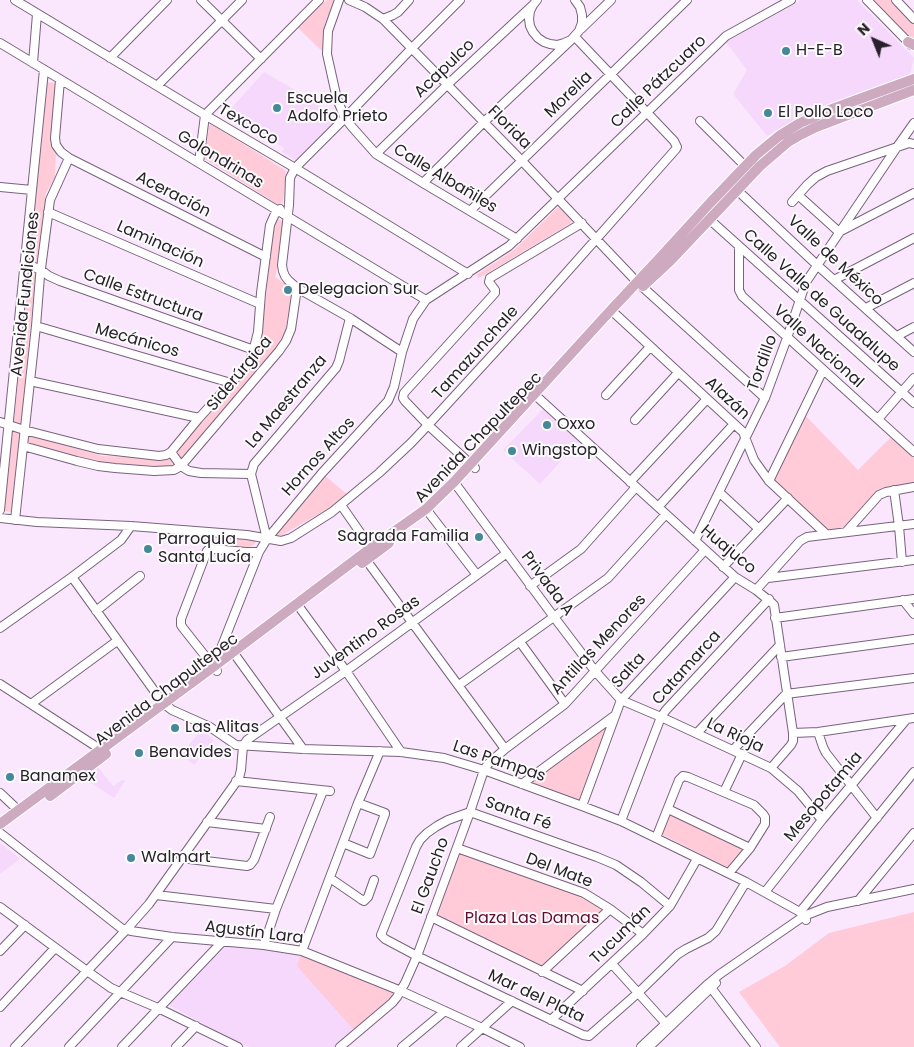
<!DOCTYPE html>
<html>
<head>
<meta charset="utf-8">
<style>
	body { margin:0 }
	#map { position:relative; width:914px; height:1047px; overflow:hidden; background:#fae7fe; font-family:Poppins,sans-serif }
	canvas { display:block }
	.north { position:absolute; left:849px; top:15px; width:50px; height:50px; -webkit-text-stroke:4px #fbfbfb; paint-order:stroke; rotate:316deg; font-size:14px; font-weight:700; line-height:20px; text-align:center; color:#28202a }
	.north::after { content:''; display:block; margin:auto; width:18px; height:22px; background:#28202a; clip-path:polygon(50% 0,100% 100%,50% 72%,0 100%) }
</style>
</head>
<body>
<div id="map">
<canvas width="914" height="1047"></canvas>
<div class="north">N</div>
</div>
<script>
const ctx = document.querySelector('canvas').getContext('2d');
ctx.lineJoin = 'round';
function fill(path, color) {
  ctx.fillStyle = color;
  ctx.fill(path, 'evenodd');
}
function shape(rows) {
  const path = new Path2D();
  for (const r of rows) {
    path.moveTo(r[0], r[1]);
    for (let i = 2; i < r.length; i += 2) path.lineTo(r[i], r[i + 1]);
  }
  return path;
}
function strokePath(path, color, width, dash) {
  ctx.strokeStyle = color;
  ctx.lineWidth = width;
  ctx.lineCap = dash ? 'butt' : 'round';
  ctx.setLineDash(dash || []);
  ctx.stroke(path);
}
function write(font, color, halo, rows, align = 'center') {
  ctx.font = font + ' Poppins,sans-serif';
  ctx.lineWidth = 4;
  ctx.setLineDash([]);
  ctx.textBaseline = 'middle';
  ctx.strokeStyle = halo;
  ctx.fillStyle = color;
  for (const [text, x, y, turn = 0] of rows) {
    ctx.save();
    ctx.translate(x, y);
    ctx.rotate((+turn || 0) * Math.PI / 180);
    ctx.textAlign = isNaN(turn) ? turn : align;
    if (halo) ctx.strokeText(text, 0, 0);
    ctx.fillText(text, 0, 0);
    ctx.restore();
  }
}
fill(shape([
	[801,0,857,0,914,58,910,75,797,120,767,136,733,94,747,70,726,42],
	[264,72,312,100,336,121,296,160,282,152,284,148,227,113],
	[544,408,579,441,540,484,503,450],
	[201,730,214,740,194,765,181,755],
	[98,767,113,786,122,780,125,781,114,798,87,780,87,776],
	[0,843,20,859,0,874],
	[226,946,283,951,304,955,394,993,386,1003,335,1047,250,1047,240,1044,169,1005]
]), '#f5d8fb');
fill(shape([
	[327,0,335,0,324,26,324,53,296,26],
	[870,0,891,0,914,22,914,42,907,36],
	[46,82,56,83,52,131,56,154,55,177,46,193,37,262,29,260],
	[211,124,285,170,286,173,283,202,279,205,205,159,209,126],
	[560,207,572,220,571,223,479,278,476,275,514,250,557,208],
	[276,218,283,221,277,268,275,277,292,289,284,339,181,459,176,452,260,354,274,220],
	[29,268,36,270,21,424,14,422],
	[804,414,858,470,892,436,914,456,914,485,881,492,841,531,827,532,775,482,775,478],
	[12,431,21,433,12,512,4,511],
	[28,434,102,456,170,458,174,467,104,463,27,443],
	[324,475,347,494,333,506,282,535,277,535,276,534],
	[204,533,235,538,256,539,256,541,254,545,249,547,238,548,228,547,214,543,203,542],
	[614,716,582,806,522,784],
	[671,814,743,848,743,850,730,867,727,867,663,835,662,833,668,815],
	[458,852,585,898,604,910,543,966,434,915],
	[914,912,914,1047,780,1047,739,992,785,966,829,933],
	[302,951,394,993,386,1003,354,1030,297,966]
]), '#ffcbd8');
const minor = shape([
	[15,0,205,115,295,168,468,274],
	[201,0,261,59],
	[339,0,328,31,327,54,337,99,345,118,352,127,376,154,423,183,517,239],
	[349,0,365,7,383,19,522,161,637,282,765,398],
	[537,0,533,5,530,11,529,19,530,26,533,32,538,38,544,42,550,44,557,45,564,43,571,40,579,31,582,23,582,15,580,7,575,0],
	[867,0,911,45],
	[896,0,914,19],
	[383,19,393,15,398,12,409,0],
	[581,29,611,0],
	[0,43,426,300],
	[110,58,167,0],
	[33,63,37,14],
	[60,80,55,138,56,145,61,152,69,158,266,257],
	[157,86,242,0],
	[700,121,745,166],
	[376,154,447,85,533,5],
	[199,163,205,115,319,0],
	[423,183,484,122,571,40],
	[0,187,32,190],
	[737,190,817,265,914,352],
	[798,195,839,232,914,193],
	[792,202,807,185,816,177,827,171,909,143,914,144],
	[470,211,687,0],
	[48,212,260,304],
	[709,219,914,403],
	[739,246,739,290,742,296,914,452],
	[25,263,41,270,49,276,60,281,254,350],
	[834,280,914,238],
	[866,308,914,283],
	[611,310,743,432,754,460,769,481,826,534],
	[36,326,231,383],
	[897,336,914,327],
	[402,352,350,318,297,288,288,280,285,276,283,271,282,265,289,205,290,178,295,168,345,118,412,48,460,0],
	[30,381,199,418],
	[534,394,735,577,756,590,772,603,774,605,793,733,793,741,791,745,771,768],
	[606,395,650,347],
	[878,419,914,378],
	[635,420,678,373],
	[0,422,24,430,98,449,159,456,166,455,171,452,199,418,249,363,252,356,258,332,261,293,270,225,274,216,277,211,280,209],
	[23,446,77,461,98,466,115,468,154,471,174,470,181,466,279,351,286,341,291,329,297,288],
	[171,452,181,466,189,471,201,473,251,474],
	[475,468,428,425,405,401,403,398,404,393,495,293,495,290,489,282,490,278,582,223],
	[769,481,823,370],
	[454,482,554,617,595,671,621,700,661,717,771,768,798,791,822,820],
	[630,482,707,399],
	[894,490,899,526,902,562],
	[719,492,759,529],
	[341,505,373,551],
	[658,507,734,424],
	[426,509,477,575],
	[0,510,44,70],
	[0,518,37,522,131,526,247,535,281,541,291,538,332,512,379,473,411,443,428,425,528,316,676,149,677,147,674,141,575,37],
	[15,520,36,326,40,276,50,200,69,158],
	[846,532,879,495,886,492,914,487],
	[267,539,322,473,388,401,394,387,402,352,413,319,426,300,509,246,726,36,791,0],
	[695,541,765,398,787,338,806,282,897,147,914,123],
	[364,557,505,749],
	[723,567,788,498],
	[72,577,163,703,172,710,210,727,236,745,303,749,401,752,444,758,484,770,582,806,621,821,746,882,800,912,806,920],
	[768,578,914,560],
	[530,586,581,549,636,487],
	[756,590,800,541,807,537,914,524],
	[903,600,914,614],
	[297,604,346,671,401,752],
	[96,611,140,576],
	[775,618,914,599],
	[0,628,72,577,121,540,131,526],
	[520,642,565,704],
	[233,652,303,749],
	[781,657,914,639],
	[214,666,259,552,267,539,251,474,254,464,336,368,339,361,350,318],
	[217,671,183,628,181,625,181,619,207,551,209,549,213,549,246,552,259,552],
	[0,684,103,751],
	[459,685,608,578,666,514],
	[31,704,117,641],
	[818,732,823,747,826,753,877,818],
	[697,733,780,645],
	[793,733,818,732,914,718],
	[733,750,786,694,914,678],
	[236,781,330,791],
	[522,784,614,716],
	[724,792,742,754],
	[0,793,18,810],
	[582,806,621,700,735,577],
	[668,809,750,848],
	[621,821,661,717,666,710,769,599],
	[207,822,266,829],
	[0,833,121,928,131,931,172,937,264,945,302,951,401,991,482,1028,520,1047],
	[656,838,679,780,683,776,688,777,754,805,763,814,765,817,765,824,750,848,729,873],
	[343,843,370,854,385,814,385,813,358,803],
	[457,848,584,893,610,909,643,934],
	[181,858,247,866,250,865,254,860,270,817],
	[330,878,362,900,364,901,368,897,374,880],
	[765,892,822,820,906,720],
	[156,895,276,909],
	[858,901,914,833],
	[670,906,641,882,616,865,597,857,470,812,448,820,437,826,427,833,420,840,416,847,381,935,385,939,417,956,583,1035,589,1036,639,992,678,954,686,949,708,938,716,931,746,882],
	[0,907,87,971,111,988,120,992,158,1008,238,1047],
	[800,912,914,772],
	[431,917,583,991],
	[264,945,276,909,323,791],
	[0,951,25,925],
	[302,951,358,803,380,751],
	[612,964,669,1027],
	[542,972,610,909],
	[709,985,756,1047],
	[0,1007,55,948],
	[551,1020,643,934,670,906,697,859],
	[15,1047,126,930,149,904,239,778,241,770,243,746,247,740,346,671,507,553],
	[69,1047,172,937],
	[122,1047,222,942],
	[176,1047,196,1026],
	[340,1047,392,1003,397,997,405,983,417,956,470,812,484,770,488,764,505,749,565,704,705,550],
	[402,1047,445,1011],
	[461,1047,512,1001],
	[641,1047,708,984,720,974,804,916,827,907,914,889],
	[649,1047,716,983]
]);
const major = shape([
	[908,42,914,45],
	[643,286,670,261,760,166,788,142,800,135,816,127,914,90],
	[362,563,389,543],
	[50,796,106,754],
	[0,824,213,667,371,548,426,509,454,482,611,310,658,260,710,203,756,155,779,136,800,123,832,109,914,79]
]);
strokePath(minor, '#78637c', 10);
strokePath(major, '#fff', 12);
strokePath(minor, '#fff', 8);
strokePath(major, '#ceaac1', 10);
for (const [x, y, r, color] of [
	[786,51,5,"#458899"],
	[277,108,5,"#458899"],
	[768,113,5,"#458899"],
	[288,290,5,"#458899"],
	[547,425,5,"#458899"],
	[512,451,5,"#458899"],
	[479,537,5,"#458899"],
	[148,549,5,"#458899"],
	[175,728,5,"#458899"],
	[139,753,5,"#458899"],
	[10,777,5,"#458899"],
	[131,858,5,"#458899"]
]) {
  const dot = new Path2D();
  dot.arc(x, y, r, 0, 2 * Math.PI);
  ctx.fillStyle = color;
  ctx.fill(dot);
  strokePath(dot, '#fbfbfb', 2);
}
write('16px', '#28202a', '#fbfbfb', [
	["H-E-B",796,51],
	["Escuela",287,99],
	["Adolfo Prieto",287,117],
	["El Pollo Loco",778,113],
	["Delegacion Sur",298,290],
	["Oxxo",557,425],
	["Wingstop",522,451],
	["Sagrada Familia",469,537,"right"],
	["Parroquia",158,540],
	["Santa Lucía",158,558],
	["Las Alitas",185,728],
	["Benavides",149,753],
	["Banamex",20,777],
	["Walmart",141,858]
], 'left');
write('16px', '#28202a', '#fbfbfb', [
	["Acapulco",445,69,-44],
	["Calle Pátzcuaro",659,82,-44],
	["Morelia",569,95,-44],
	["Texcoco",248,125,30],
	["Florida",509,128,45],
	["Golondrinas",220,160,31],
	["Calle Albañiles",445,179,31],
	["Aceración",173,195,27],
	["Laminación",160,245,24],
	["Valle de México",835,261,43],
	["Avenida Fundiciones",26,294,-84],
	["Calle Estructura",143,296,20],
	["Calle Valle de Guadalupe",821,301,42],
	["Mecánicos",137,341,16],
	["Valle Nacional",818,347,42],
	["Tamazunchale",476,353,-48],
	["Tordillo",763,363,-70],
	["Siderúrgica",240,374,-50],
	["Alazán",727,399,43],
	["La Maestranza",287,402,-50],
	["Avenida Chapultepec",479,438,-46],
	["Hornos Altos",319,457,-48],
	["Huajuco",728,550,40],
	["Privada A",547,584,53],
	["Juventino Rosas",366,638,-36],
	["Antillas Menores",599,645,-47],
	["Catamarca",687,668,-48],
	["Salta",629,671,-48],
	["Avenida Chapultepec",167,690,-37],
	["La Rioja",735,736,25],
	["Las Pampas",499,762,19],
	["Mesopotamia",824,797,-50],
	["Santa Fé",518,814,20],
	["Del Mate",559,871,21],
	["El Gaucho",431,876,-70],
	["Agustín Lara",254,933,7],
	["Tucumán",621,935,-44],
	["Mar del Plata",536,997,25]
]);
write('16px', '#620930', '#fbfbfb', [
	["Plaza Las Damas",532,919]
]);
</script>
</body>
</html>
